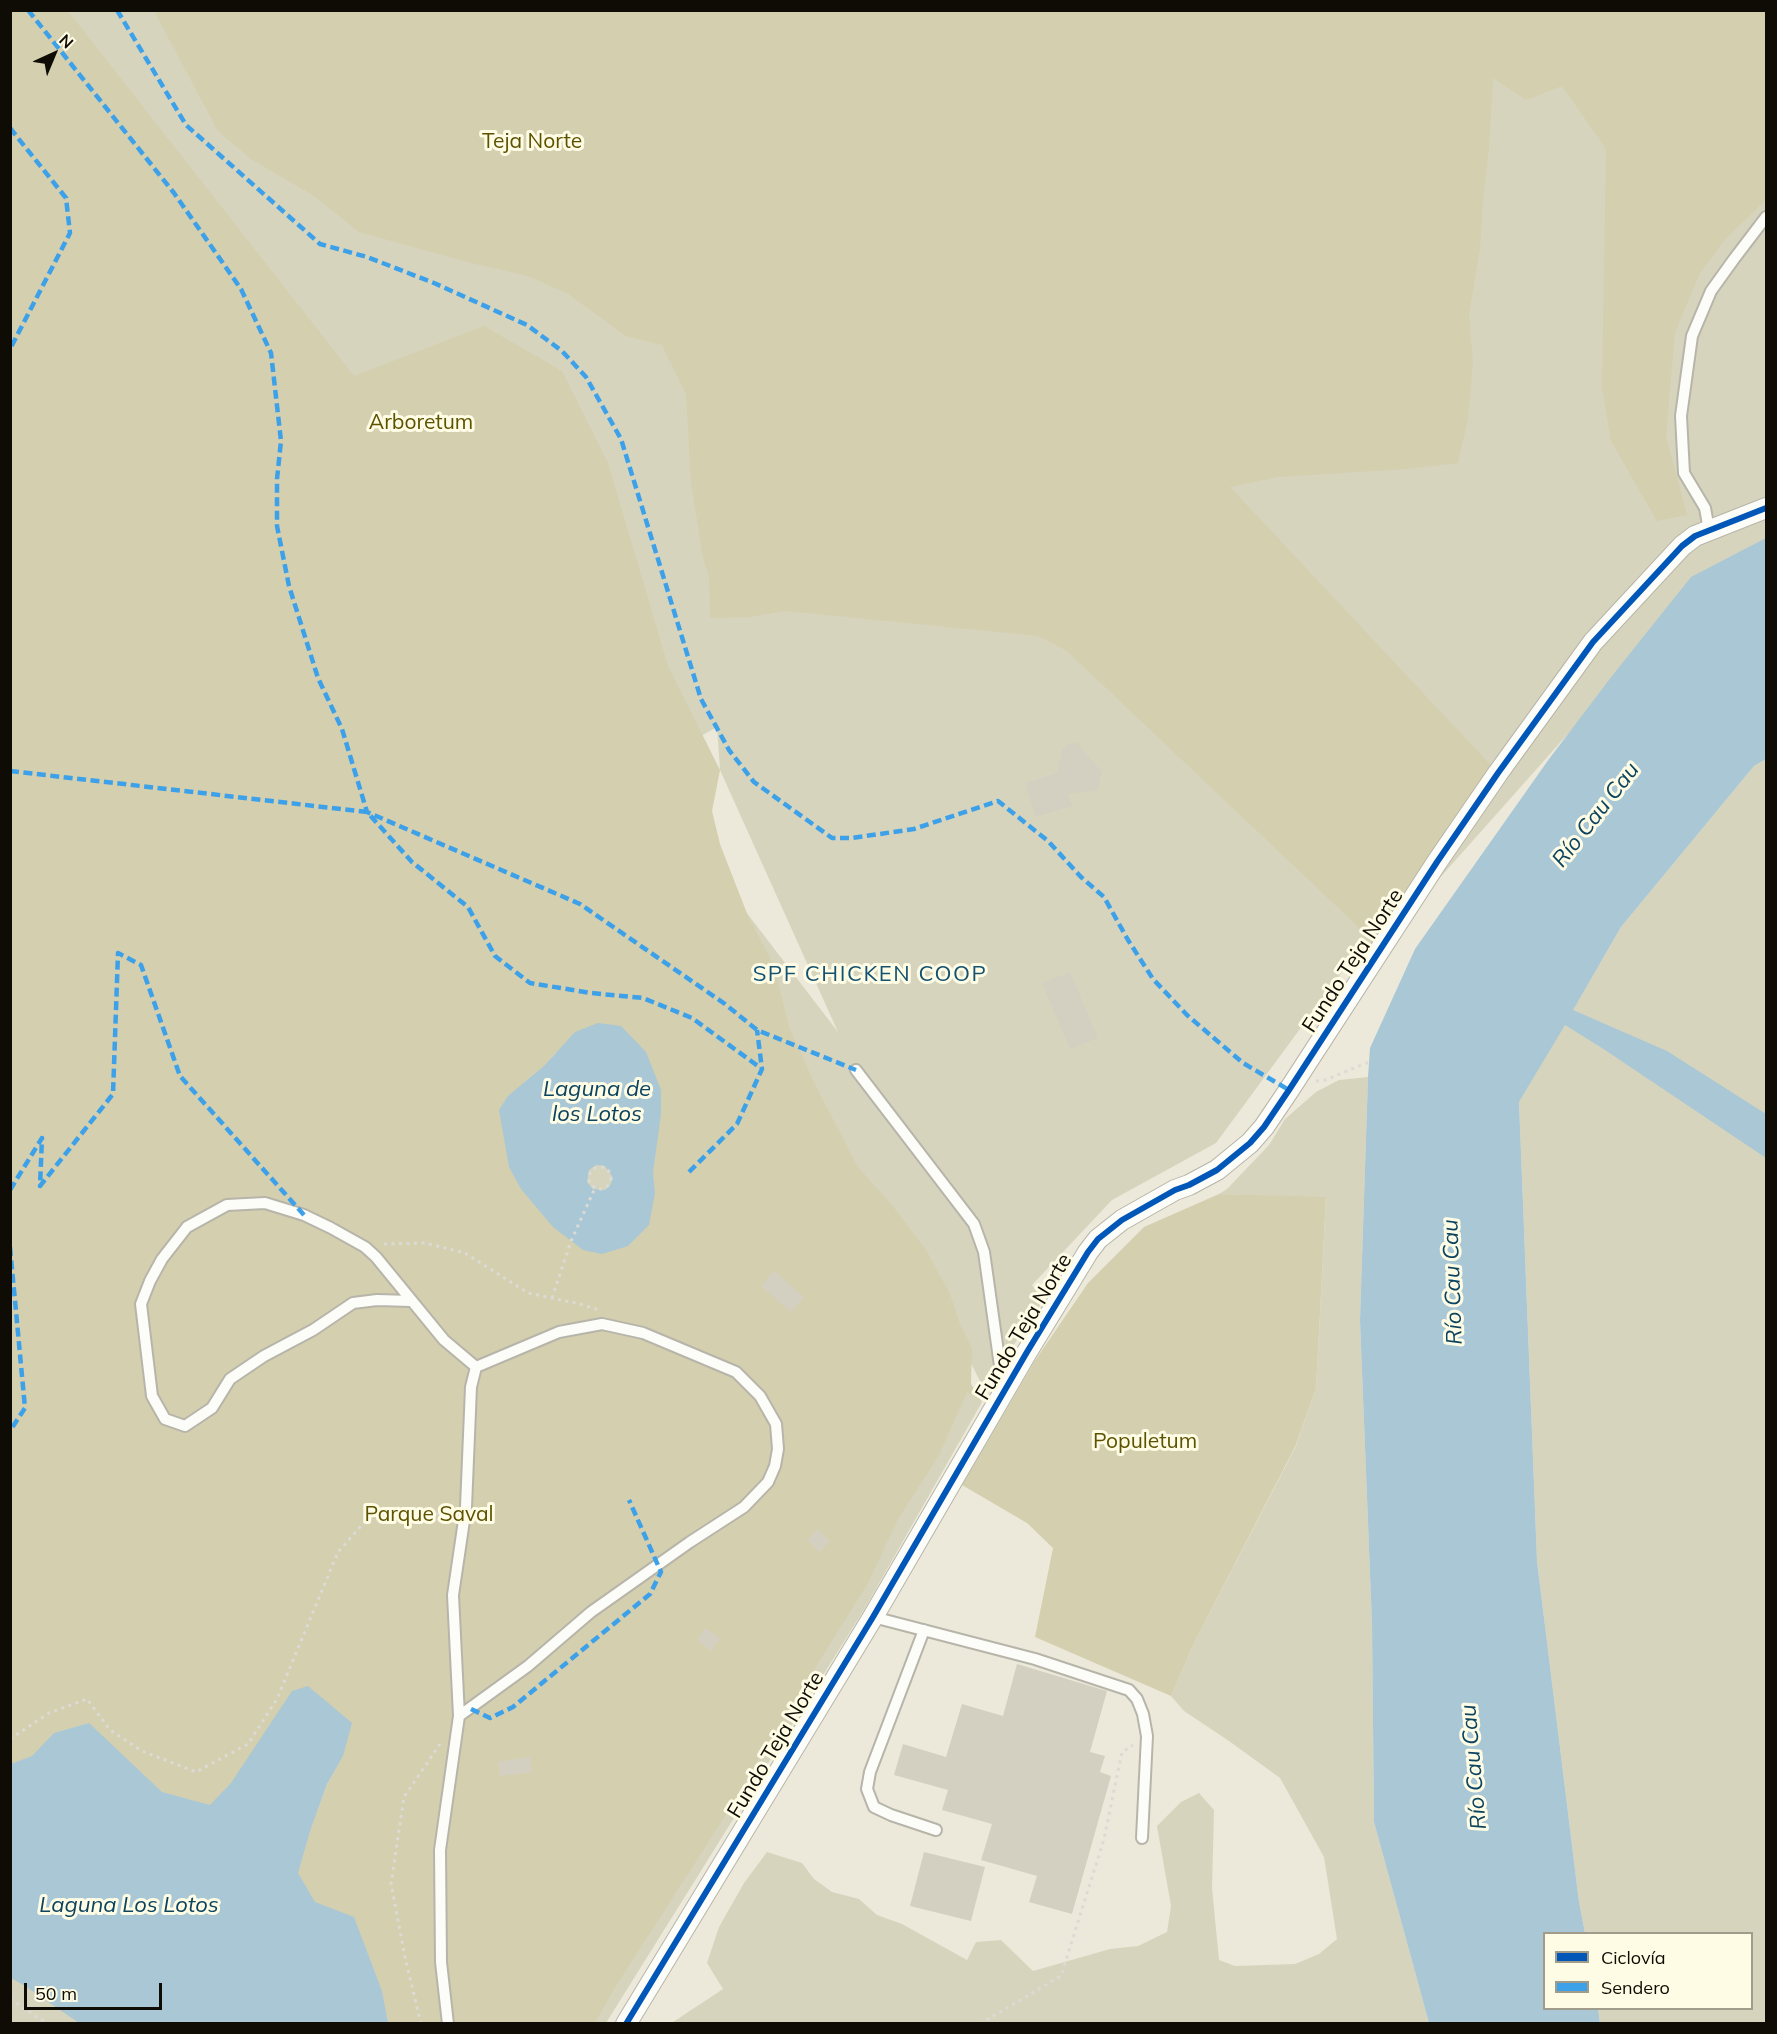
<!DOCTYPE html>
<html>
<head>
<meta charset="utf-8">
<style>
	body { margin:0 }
	#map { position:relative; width:1777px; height:2034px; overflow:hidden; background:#ece9da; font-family:Mulish,sans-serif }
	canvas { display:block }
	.frame { position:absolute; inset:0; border:12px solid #0e0c04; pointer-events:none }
	.legend { position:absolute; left:1543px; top:1932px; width:210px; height:78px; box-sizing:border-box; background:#fffce5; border:2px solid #9f9c8b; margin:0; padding:8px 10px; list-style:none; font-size:18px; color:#0e0c04 }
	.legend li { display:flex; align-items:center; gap:12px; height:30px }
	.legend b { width:30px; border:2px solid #9f9c8b }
	.north { position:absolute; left:24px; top:24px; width:60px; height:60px; -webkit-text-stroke:4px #fffce5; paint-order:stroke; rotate:44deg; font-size:16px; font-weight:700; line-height:24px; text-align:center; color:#0e0c04 }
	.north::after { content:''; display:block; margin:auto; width:21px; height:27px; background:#0e0c04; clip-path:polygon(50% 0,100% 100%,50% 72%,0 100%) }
	.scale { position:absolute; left:24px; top:1983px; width:138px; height:27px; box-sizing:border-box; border:3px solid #0e0c04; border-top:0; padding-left:8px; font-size:18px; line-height:21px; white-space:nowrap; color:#0e0c04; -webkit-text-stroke:4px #fffce5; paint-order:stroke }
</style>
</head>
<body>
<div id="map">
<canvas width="1777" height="2034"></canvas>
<div class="frame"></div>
<ul class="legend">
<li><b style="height:8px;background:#0057b8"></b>Ciclovía</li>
<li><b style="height:8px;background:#3da1e9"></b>Sendero</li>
</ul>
<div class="north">N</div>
<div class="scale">50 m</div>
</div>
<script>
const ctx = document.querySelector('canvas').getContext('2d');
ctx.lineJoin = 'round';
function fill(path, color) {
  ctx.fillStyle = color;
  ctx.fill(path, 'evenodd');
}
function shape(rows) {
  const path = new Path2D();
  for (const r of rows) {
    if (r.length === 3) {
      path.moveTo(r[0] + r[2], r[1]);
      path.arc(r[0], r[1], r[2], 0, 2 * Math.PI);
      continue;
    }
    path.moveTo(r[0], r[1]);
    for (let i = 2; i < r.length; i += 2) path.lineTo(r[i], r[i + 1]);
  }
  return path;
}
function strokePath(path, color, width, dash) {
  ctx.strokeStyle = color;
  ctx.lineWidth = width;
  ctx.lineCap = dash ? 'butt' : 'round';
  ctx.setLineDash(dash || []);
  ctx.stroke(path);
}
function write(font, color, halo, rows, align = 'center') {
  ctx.font = font + ' Mulish,sans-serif';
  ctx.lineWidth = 6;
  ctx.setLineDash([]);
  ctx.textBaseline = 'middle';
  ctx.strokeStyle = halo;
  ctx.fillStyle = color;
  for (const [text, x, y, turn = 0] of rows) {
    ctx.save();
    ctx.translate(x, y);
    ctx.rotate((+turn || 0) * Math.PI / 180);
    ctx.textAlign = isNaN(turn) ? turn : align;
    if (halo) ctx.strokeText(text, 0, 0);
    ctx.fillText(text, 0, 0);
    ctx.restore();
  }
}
fill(shape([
	[11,11,1766,11,1766,540,1582,718,1365,962,1356,953,1216,1143,1112,1200,1032,1285,1043,1301,984,1389,934,1290,682,1182,982,1402,865,1608,606,2023,11,2024],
	[717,727,720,770,838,1032,671,814,645,768],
	[1766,759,1766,2023,1600,2023,1598,2009,1752,2008,1752,1934,1585,1933,1579,1902,1537,1561,1519,1102,1621,927,1754,766],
	[1368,1077,1360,1320,1372,1624,1374,1822,1429,2023,670,2024,723,1989,707,1963,719,1927,744,1883,767,1852,802,1863,814,1879,832,1892,859,1899,877,1915,902,1924,967,1960,976,1942,1001,1940,1033,1971,1110,1949,1138,1946,1167,1932,1171,1906,1157,1826,1181,1802,1199,1793,1214,1810,1212,1888,1219,1960,1235,1966,1295,1964,1319,1954,1337,1939,1324,1857,1280,1778,1229,1741,1184,1711,1171,1696,1195,1641,1295,1448,1316,1389,1326,1198,1219,1194,1227,1189,1269,1145,1285,1119,1316,1092,1339,1080]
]), '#d7d4be');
fill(shape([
	[10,11,68,11,354,376,484,326,562,371,608,463,668,666,720,770,712,811,720,844,748,916,774,966,789,1027,816,1087,858,1167,895,1209,926,1250,950,1294,960,1324,972,1349,971,1384,982,1402,967,1392,939,1455,897,1521,868,1583,755,1765,720,1824,614,1989,595,2023,388,2023,382,1991,354,1917,315,1902,298,1873,310,1831,328,1784,343,1756,231,1783,210,1805,162,1792,88,1723,54,1733,32,1756,11,1764],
	[555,1052,656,1155,653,1173,655,1193,648,1225,628,1246,553,1227,521,1189,509,1167,507,1147,525,1080,545,1065],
	[154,11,1766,11,1766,200,1726,238,1700,273,1675,332,1666,437,1687,515,1657,521,1611,441,1602,387,1606,149,1562,86,1526,100,1493,78,1489,148,1483,199,1480,249,1469,315,1473,362,1468,419,1458,463,1406,469,1278,477,1230,487,1498,773,1368,936,1067,651,1038,636,786,611,749,617,710,618,709,577,703,558,691,483,686,394,662,345,626,336,568,294,528,276,471,263,359,232,314,196,251,159,218,131],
	[1219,1194,1326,1197,1316,1389,1295,1447,1195,1641,1171,1696,1035,1637,1053,1548,1027,1523,962,1485,1036,1359,1088,1283,1144,1227]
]), '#d4cfaf');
fill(shape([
	[1766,538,1766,759,1754,766,1621,927,1573,1010,1667,1051,1766,1114,1766,1158,1602,1048,1565,1025,1519,1102,1537,1561,1579,1902,1585,1933,1544,1934,1544,2008,1598,2009,1600,2023,1429,2023,1374,1822,1372,1624,1360,1320,1368,1077,1370,1048,1415,949,1549,759,1612,676,1691,577],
	[598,1023,621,1026,646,1052,661,1090,661,1114,653,1173,655,1193,649,1225,628,1246,602,1254,583,1250,553,1227,521,1189,509,1167,499,1110,508,1096,545,1065,575,1032],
	[596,1165,605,1166,612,1176,611,1184,605,1190,593,1189,587,1182,589,1170],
	[308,1686,352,1723,343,1756,327,1784,310,1831,298,1873,315,1902,354,1917,382,1991,388,2023,79,2023,25,1986,11,1978,11,1764,32,1756,54,1733,89,1723,162,1792,210,1805,231,1783,292,1691]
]), '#a9c7d5');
fill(shape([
	[1069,743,1077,743,1102,772,1098,790,1068,794,1072,806,1035,817,1025,783,1057,773,1062,750],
	[1070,972,1098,1038,1070,1049,1042,983],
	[774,1271,804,1297,791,1312,761,1286],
	[817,1529,830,1541,820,1552,807,1541],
	[706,1628,720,1639,711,1651,697,1640],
	[1017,1664,1107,1691,1090,1752,1105,1756,1100,1772,1111,1776,1072,1914,1029,1902,1037,1876,981,1860,992,1824,942,1810,948,1790,894,1775,903,1744,946,1757,962,1704,1003,1716],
	[530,1757,532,1772,500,1776,498,1762],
	[924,1852,985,1867,971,1921,910,1906]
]), '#d4d0c1');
const lane = shape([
	[1709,530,1705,508,1684,473,1681,416,1692,336,1711,291,1734,259,1766,217],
	[856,1070,974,1224,984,1252,1001,1373,1007,1386],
	[411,1301,377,1300,353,1303,313,1330,264,1356,230,1379,212,1408,185,1426,165,1419,152,1396,141,1304,150,1281,162,1259,187,1227,227,1205,265,1203,304,1215,331,1228,365,1247,376,1257,444,1340,476,1367],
	[873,1617,1035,1659,1129,1690,1137,1699,1143,1714,1147,1736,1142,1838],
	[924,1630,870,1772,867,1789,874,1807,891,1815,936,1830],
	[448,2024,441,1962,440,1850,459,1716,453,1595,466,1507,471,1387,476,1367,559,1332,602,1324,643,1333,736,1372,760,1396,776,1424,778,1449,775,1466,768,1482,744,1507,690,1542,591,1612,528,1666,459,1716]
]);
const street = shape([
	[626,2024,873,1617,1027,1352,1088,1252,1098,1239,1122,1220,1175,1190,1189,1185,1217,1170,1250,1143,1264,1127,1289,1090,1437,862,1498,773,1593,642,1682,546,1695,536,1766,508]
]);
strokePath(lane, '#b7b5a9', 14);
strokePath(street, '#b7b5a9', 22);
strokePath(shape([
	[1316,1081,1325,1080,1369,1062],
	[600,1178,11],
	[384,1244,425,1243,465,1253,528,1293,580,1304,599,1310],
	[552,1298,571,1241,595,1188],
	[10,1739,49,1713,87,1699,110,1730,142,1751,196,1772,248,1744,277,1699,338,1552,368,1518,420,1518,450,1511],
	[10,1999,48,2024],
	[170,2024,170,2023],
	[421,2024,405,1957,391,1884,404,1797,440,1744],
	[980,2024,1061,1976,1104,1839,1122,1752,1133,1745]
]), '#dbdad5', 3, [3, 4.5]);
strokePath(lane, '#fcfcf9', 10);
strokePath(street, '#fcfcf9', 20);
strokePath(shape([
	[28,10,174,193,241,289,271,353,281,441,277,479,277,526,289,586,318,678,342,729,367,812,580,904,725,1004,757,1030,856,1070],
	[117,10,186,125,320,244,367,257,434,283,527,325,562,351,586,377,621,439,701,699,729,750,754,782,832,838,852,838,914,829,998,801,1048,841,1081,877,1104,897,1128,940,1153,979,1187,1015,1243,1063,1289,1090],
	[10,128,66,198,70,233,10,349],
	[10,771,367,812,412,862,468,907,495,956,530,983,591,993,643,998,692,1018,762,1069],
	[689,1172,737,1124,762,1069,757,1030],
	[10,1190,42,1138,40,1186,113,1094,118,953,141,965,180,1076,304,1215],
	[10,1247,25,1408,10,1431],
	[471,1709,490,1718,513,1707,650,1594,661,1572,629,1500]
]), '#3da1e9', 4.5, [9, 4.5]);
strokePath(shape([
	[626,2024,873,1617,1027,1352,1088,1252,1098,1239,1122,1220,1175,1190,1189,1185,1217,1170,1250,1143,1264,1127,1289,1090,1437,862,1498,773,1593,642,1682,546,1695,536,1766,508]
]), '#0057b8', 6);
write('21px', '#5d5200', '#fffce5', [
	["Teja Norte",532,142],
	["Arboretum",421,423],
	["Populetum",1145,1442],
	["Parque Saval",429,1515]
]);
write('21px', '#0e0c04', '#fffce5', [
	["Fundo Teja Norte",1353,961,-57],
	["Fundo Teja Norte",1024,1327,-59],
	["Fundo Teja Norte",776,1745,-59]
]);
write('italic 22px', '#0c4460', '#fffce5', [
	["Río Cau Cau",1596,815,-52],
	["Laguna de",597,1089],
	["los Lotos",597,1114],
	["Río Cau Cau",1453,1282,-92],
	["Río Cau Cau",1474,1767,-95],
	["Laguna Los Lotos",129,1905]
]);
ctx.letterSpacing = '1.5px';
write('22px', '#145272', '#fffce5', [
	["SPF CHICKEN COOP",870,974]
]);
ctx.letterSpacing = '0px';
</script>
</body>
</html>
